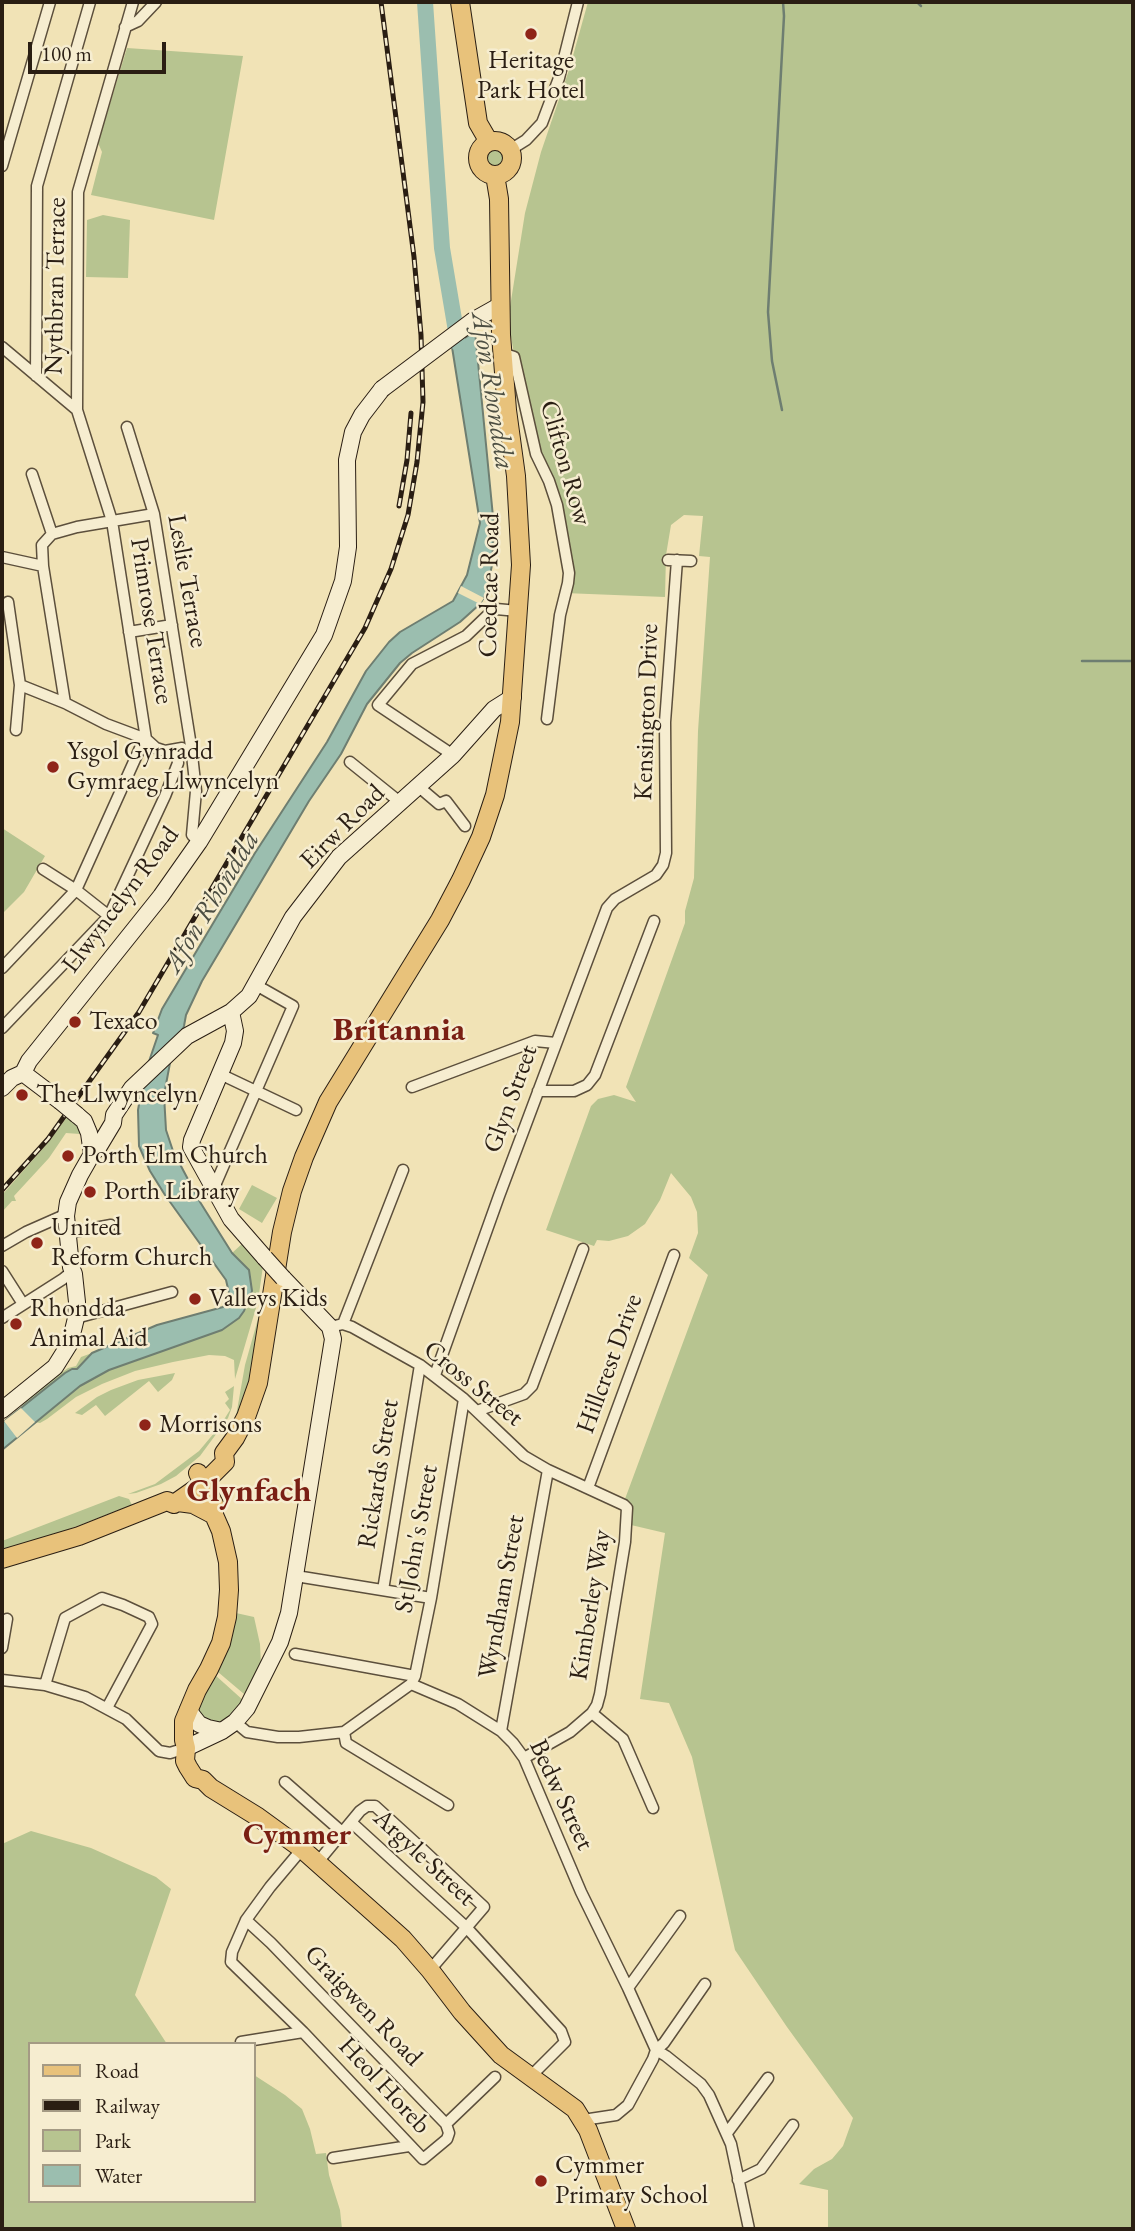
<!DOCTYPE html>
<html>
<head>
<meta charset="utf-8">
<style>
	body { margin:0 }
	#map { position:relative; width:1135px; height:2231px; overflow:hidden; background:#f1e3b6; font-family:"EB Garamond",serif }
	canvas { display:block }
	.frame { position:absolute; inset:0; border:4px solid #2a1e13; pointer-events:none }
	.legend { position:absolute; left:28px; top:2042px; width:228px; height:161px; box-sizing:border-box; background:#f6edd0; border:2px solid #a49a84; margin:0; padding:9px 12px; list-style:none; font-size:21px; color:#2a1e13 }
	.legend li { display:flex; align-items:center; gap:14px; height:35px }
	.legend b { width:35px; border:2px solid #a49a84 }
	.scale { position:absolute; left:28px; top:42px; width:138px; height:32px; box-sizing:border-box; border:4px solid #2a1e13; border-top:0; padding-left:9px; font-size:21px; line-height:24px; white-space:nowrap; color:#2a1e13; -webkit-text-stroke:5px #f6edd0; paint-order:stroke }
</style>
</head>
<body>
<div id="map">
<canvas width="1135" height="2231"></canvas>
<div class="frame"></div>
<ul class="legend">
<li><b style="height:9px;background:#e8c27b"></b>Road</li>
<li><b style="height:9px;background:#2a1e13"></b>Railway</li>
<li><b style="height:19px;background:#b7c490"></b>Park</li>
<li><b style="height:19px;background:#9bbeaf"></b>Water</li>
</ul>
<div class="scale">100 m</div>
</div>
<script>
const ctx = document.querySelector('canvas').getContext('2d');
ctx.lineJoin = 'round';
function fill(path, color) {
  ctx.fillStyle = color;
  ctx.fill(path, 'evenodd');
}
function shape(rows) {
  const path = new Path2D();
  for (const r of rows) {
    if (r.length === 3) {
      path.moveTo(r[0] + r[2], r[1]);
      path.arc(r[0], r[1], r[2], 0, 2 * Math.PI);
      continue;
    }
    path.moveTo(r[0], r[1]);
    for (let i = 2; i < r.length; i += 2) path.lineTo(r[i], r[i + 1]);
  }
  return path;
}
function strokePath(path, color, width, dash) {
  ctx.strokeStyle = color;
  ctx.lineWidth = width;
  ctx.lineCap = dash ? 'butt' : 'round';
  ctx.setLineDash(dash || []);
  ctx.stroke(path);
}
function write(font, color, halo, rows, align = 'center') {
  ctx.font = font + ' "EB Garamond",serif';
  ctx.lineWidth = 5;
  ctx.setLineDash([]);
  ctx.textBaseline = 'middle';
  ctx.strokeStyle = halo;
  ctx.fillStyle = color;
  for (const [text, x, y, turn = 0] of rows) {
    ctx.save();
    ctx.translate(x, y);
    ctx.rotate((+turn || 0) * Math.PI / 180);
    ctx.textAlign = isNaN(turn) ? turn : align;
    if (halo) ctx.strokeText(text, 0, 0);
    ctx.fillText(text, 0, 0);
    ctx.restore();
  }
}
fill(shape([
	[588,2,1133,2,1133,2229,828,2229,828,2190,799,2184,814,2169,832,2159,843,2146,853,2118,787,2027,735,1950,692,1757,669,1703,640,1699,665,1533,631,1525,630,1509,625,1499,708,1275,689,1258,698,1233,697,1212,691,1197,671,1173,660,1200,645,1224,628,1236,609,1241,597,1240,594,1246,546,1230,591,1106,598,1099,614,1095,636,1102,626,1087,685,923,685,911,694,878,698,731,710,557,699,556,703,516,684,515,671,525,666,555,665,597,564,593,568,583,557,505,521,392,511,337,510,307,525,213,541,152,569,70],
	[127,48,243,56,214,220,91,195,102,152,98,143],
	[494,158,9],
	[103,215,130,220,128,278,86,277,87,220],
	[2,828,45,856,24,892,2,914],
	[68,1116,78,1125,80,1134,66,1133,49,1158,14,1196,16,1201,12,1201,2,1212,2,1195,46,1145],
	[252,1185,277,1198,262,1223,239,1209],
	[243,1243,263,1266,258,1301,235,1379,234,1360,225,1356,209,1355,173,1362,135,1371,102,1384,76,1397,47,1419,40,1423,35,1422,80,1386,109,1369,222,1330,249,1270,232,1253],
	[263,1301,248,1390,236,1416,245,1365],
	[92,1353,77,1369,21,1408,24,1402,43,1386,68,1368,76,1366,81,1357],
	[175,1373,172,1380,158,1392,149,1381,105,1416,96,1405,82,1415,75,1413,97,1397,111,1390,138,1380],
	[234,1386,232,1407,228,1418,200,1456,176,1476,161,1484,136,1493,128,1494,155,1484,199,1451,220,1426,230,1410,225,1403,229,1399,225,1392],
	[119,1496,129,1499,132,1505,43,1539,2,1550,2,1541],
	[236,1613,254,1617,260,1644,261,1664,244,1694,218,1672,230,1640],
	[214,1674,244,1701,227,1718,217,1723,210,1724,198,1713,200,1703],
	[31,1831,91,1848,156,1877,171,1889,135,1995,167,2044,30,2044,30,2201,254,2201,254,2075,285,2095,302,2109,310,2129,316,2154,326,2153,329,2175,340,2210,342,2229,2,2229,2,1844]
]), '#b7c490');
const water = shape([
	[475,331,494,527,492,565,486,594,480,604,460,622,412,653,400,663,367,704,341,754,309,801,202,981,186,1015,184,1026,170,1063,164,1095,166,1130,173,1151,200,1202,232,1253,249,1270,252,1291,244,1311,239,1318,222,1330,109,1370,80,1386,2,1450,2,1423,65,1373,72,1369,77,1369,92,1353,157,1325,223,1307,227,1301,229,1293,226,1280,165,1195,150,1171,139,1146,138,1110,144,1076,158,1035,153,1033,162,1009,255,853,327,742,366,671,389,642,400,632,453,601,467,575,480,523,452,347,475,331]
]);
fill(water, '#9bbeaf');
strokePath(water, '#6e7e71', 2);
fill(shape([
	[461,586,484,598,480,604,458,593],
	[21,1408,35,1422,17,1438,4,1421]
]), '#f1e3b6');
strokePath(shape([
	[917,2,921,6],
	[782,410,772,361,768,312,784,16,783,2],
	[1082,661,1133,661]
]), '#6e7e71', 2.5);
strokePath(shape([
	[425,2,442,248,458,343]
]), '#9bbeaf', 16);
const street = shape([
	[125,27,138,21,156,2],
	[510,150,526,140,542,123,559,78,578,2],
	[2,166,50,2],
	[2,347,77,410],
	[502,353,514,357,536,454,549,481,557,505,569,573,568,583,560,615,547,719],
	[36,376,37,186,90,2],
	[127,427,154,514,191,746,196,791,192,835,199,842],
	[32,474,52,534],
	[2,557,43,566],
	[668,560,691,561],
	[8,602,20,685,16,730],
	[129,632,172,625],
	[20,685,65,703,106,724,146,739,156,748,165,751,182,748],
	[65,703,43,566,42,545,52,534,77,527,154,514],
	[453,755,378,705,412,664,466,636,491,612,496,609,518,611],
	[350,762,401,803],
	[419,787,439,804,446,801,465,826],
	[43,869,76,890,109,916],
	[2,968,76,890,141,746,146,739,112,521,77,410,78,192,133,2],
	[2,1028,109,916,165,796,178,763,177,750],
	[220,1074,296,1110],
	[412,1087,535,1041,556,1043],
	[538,1091,574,1091,587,1085,595,1075,654,921],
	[213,1190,293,1006,256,985],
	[68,1233,111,1225],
	[2,1246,26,1232,60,1217,66,1216],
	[2,1271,23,1304],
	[2,1318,63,1279,69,1274,71,1267],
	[76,1318,172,1292],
	[343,1324,403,1170],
	[330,1327,343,1324,352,1327,420,1365,464,1399,524,1456,548,1470,624,1505,627,1508,625,1542,600,1694,597,1705,592,1713,570,1732,524,1758],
	[435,1375,499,1196,607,908,615,899,656,875,663,865,666,853,665,722,677,560],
	[477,1411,524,1394,532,1386,583,1249],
	[588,1488,674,1255],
	[296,1576,431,1598],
	[383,1590,420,1365],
	[2,1648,7,1619],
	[295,1654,415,1676],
	[2,1680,45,1685,85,1697,126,1719,159,1751,170,1753,186,1748],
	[411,1684,415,1676,431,1598,464,1399],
	[45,1685,65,1618,102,1598,123,1605,149,1617,152,1624,107,1708],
	[592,1713,623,1739,653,1808],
	[235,1722,247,1732,278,1737,299,1737,344,1732,411,1684,458,1704,501,1731,513,1743,524,1758,581,1892,628,1988,656,2050,653,2059,628,2105,616,2115,583,2120],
	[501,1731,548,1470],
	[344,1732,346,1743,448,1805],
	[285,1782,342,1832],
	[351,1822,466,1927,561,2031,565,2042,530,2077],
	[317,1863,360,1811,367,1806,375,1806,420,1847,484,1907,430,1970],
	[246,1920,271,1943,446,2124,449,2133,447,2139,423,2159,303,2032,231,1962,232,1952,246,1920,270,1887,302,1849],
	[705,1984,664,2043,656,2050,666,2056,701,2084,709,2095,731,2144,749,2229],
	[628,1988,680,1916],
	[241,2042,303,2032],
	[446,2124,495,2077],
	[727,2133,768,2078],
	[333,2158,409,2146],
	[738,2180,761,2169,793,2125]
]);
const secondary = shape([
	[474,320,499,306],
	[231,1012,235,1031,233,1043,192,1140,191,1147,231,1219,265,1258],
	[23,1073,29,1061,161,896,199,842,324,635,343,581,348,547,347,460,353,432,362,415,382,389],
	[23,1073,60,1101],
	[2,1088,12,1078,23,1073],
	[77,1115,84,1121,89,1133,92,1154],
	[2,1410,55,1367,70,1343,76,1318,77,1302,74,1274,71,1267,66,1216,68,1202,80,1175,92,1154,98,1148,113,1123,114,1115,132,1088,187,1036,231,1012,249,996,293,917,339,857,453,755,494,709,513,697],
	[188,1710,199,1724,208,1728,222,1731],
	[186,1748,222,1731,235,1722,247,1708,280,1642,289,1613,333,1339,330,1327,283,1278]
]);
const primary = shape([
	[460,2,478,123,489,142],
	[495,158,17],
	[198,1473,214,1504,214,1515,221,1531,228,1562,229,1590,227,1617,221,1643,209,1669,197,1690,184,1721,184,1740,186,1748,185,1761,188,1767,195,1778,203,1780,211,1788,258,1817,302,1849,374,1913,403,1939,430,1970,462,2012,501,2055,575,2109,588,2130,626,2229],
	[178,1502,193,1504,214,1515],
	[2,1559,79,1536,167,1501,174,1504,204,1483,225,1462,224,1453,235,1438,246,1417,258,1383,282,1232,292,1191,304,1157,328,1102,440,920,461,880,481,837,495,795,510,722,521,565,516,476,507,410,501,335,499,199,495,175]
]);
strokePath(street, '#5c4f3c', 13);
strokePath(secondary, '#2a1e13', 18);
strokePath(primary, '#2a1e13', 20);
strokePath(street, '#f6edd0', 10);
strokePath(secondary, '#f6edd0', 16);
strokePath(primary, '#e8c27b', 18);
const rail = shape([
	[399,506,407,460,411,413],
	[2,1190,48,1139,139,1012,365,628,391,569,408,515,417,462,423,402,421,335,414,257,381,2]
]);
strokePath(rail, '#2a1e13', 5);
strokePath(rail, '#f6edd0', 2.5, [8]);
const secondaryBridge = shape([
	[382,389,474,320],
	[60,1101,77,1115],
	[265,1258,283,1278]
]);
strokePath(secondaryBridge, '#2a1e13', 18, []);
strokePath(secondaryBridge, '#f6edd0', 16);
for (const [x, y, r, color] of [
	[531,34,7,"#8f2418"],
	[53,767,7,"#8f2418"],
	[75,1022,7,"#8f2418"],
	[22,1095,7,"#8f2418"],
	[68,1156,7,"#8f2418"],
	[90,1192,7,"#8f2418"],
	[37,1243,7,"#8f2418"],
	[195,1299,7,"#8f2418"],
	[16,1324,7,"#8f2418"],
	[145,1425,7,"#8f2418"],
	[541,2181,7,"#8f2418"]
]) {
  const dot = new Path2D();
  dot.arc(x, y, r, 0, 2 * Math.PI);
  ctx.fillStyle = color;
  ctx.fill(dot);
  strokePath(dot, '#f6edd0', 2.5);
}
write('26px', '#2a1e13', '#f6edd0', [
	["Heritage",531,61,"center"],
	["Park Hotel",531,91,"center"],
	["Ysgol Gynradd",67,752],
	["Gymraeg Llwyncelyn",67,782],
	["Texaco",89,1022],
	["The Llwyncelyn",36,1095],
	["Porth Elm Church",82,1156],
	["Porth Library",104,1192],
	["United",51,1228],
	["Reform Church",51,1258],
	["Valleys Kids",209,1299],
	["Rhondda",30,1309],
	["Animal Aid",30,1339],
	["Morrisons",159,1425],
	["Cymmer",555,2166],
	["Primary School",555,2196]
], 'left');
write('26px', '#2a1e13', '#f6edd0', [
	["Nythbran Terrace",56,286,-89],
	["Clifton Row",565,463,74],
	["Leslie Terrace",187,581,80],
	["Coedcae Road",490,585,-89],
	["Primrose Terrace",151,621,81],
	["Kensington Drive",647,712,-88],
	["Eirw Road",343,827,-45],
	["Llwyncelyn Road",121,900,-53],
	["Glyn Street",511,1099,-70],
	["Hillcrest Drive",610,1364,-70],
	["Cross Street",473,1384,39],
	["Rickards Street",379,1474,-81],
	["St John's Street",417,1539,-80],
	["Wyndham Street",502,1597,-80],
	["Kimberley Way",591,1605,-81],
	["Bedw Street",561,1795,65],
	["Argyle Street",424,1858,43],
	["Graigwen Road",363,2006,46],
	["Heol Horeb",384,2086,47]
]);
write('italic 28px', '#4c4e42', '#f6edd0', [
	["Afon Rhondda",492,391,81],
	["Afon Rhondda",212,902,-59]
]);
write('bold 30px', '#7a1f14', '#f6edd0', [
	["Cymmer",297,1836]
]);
write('bold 33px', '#7a1f14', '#f6edd0', [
	["Britannia",399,1031],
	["Glynfach",249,1492]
]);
</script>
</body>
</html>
